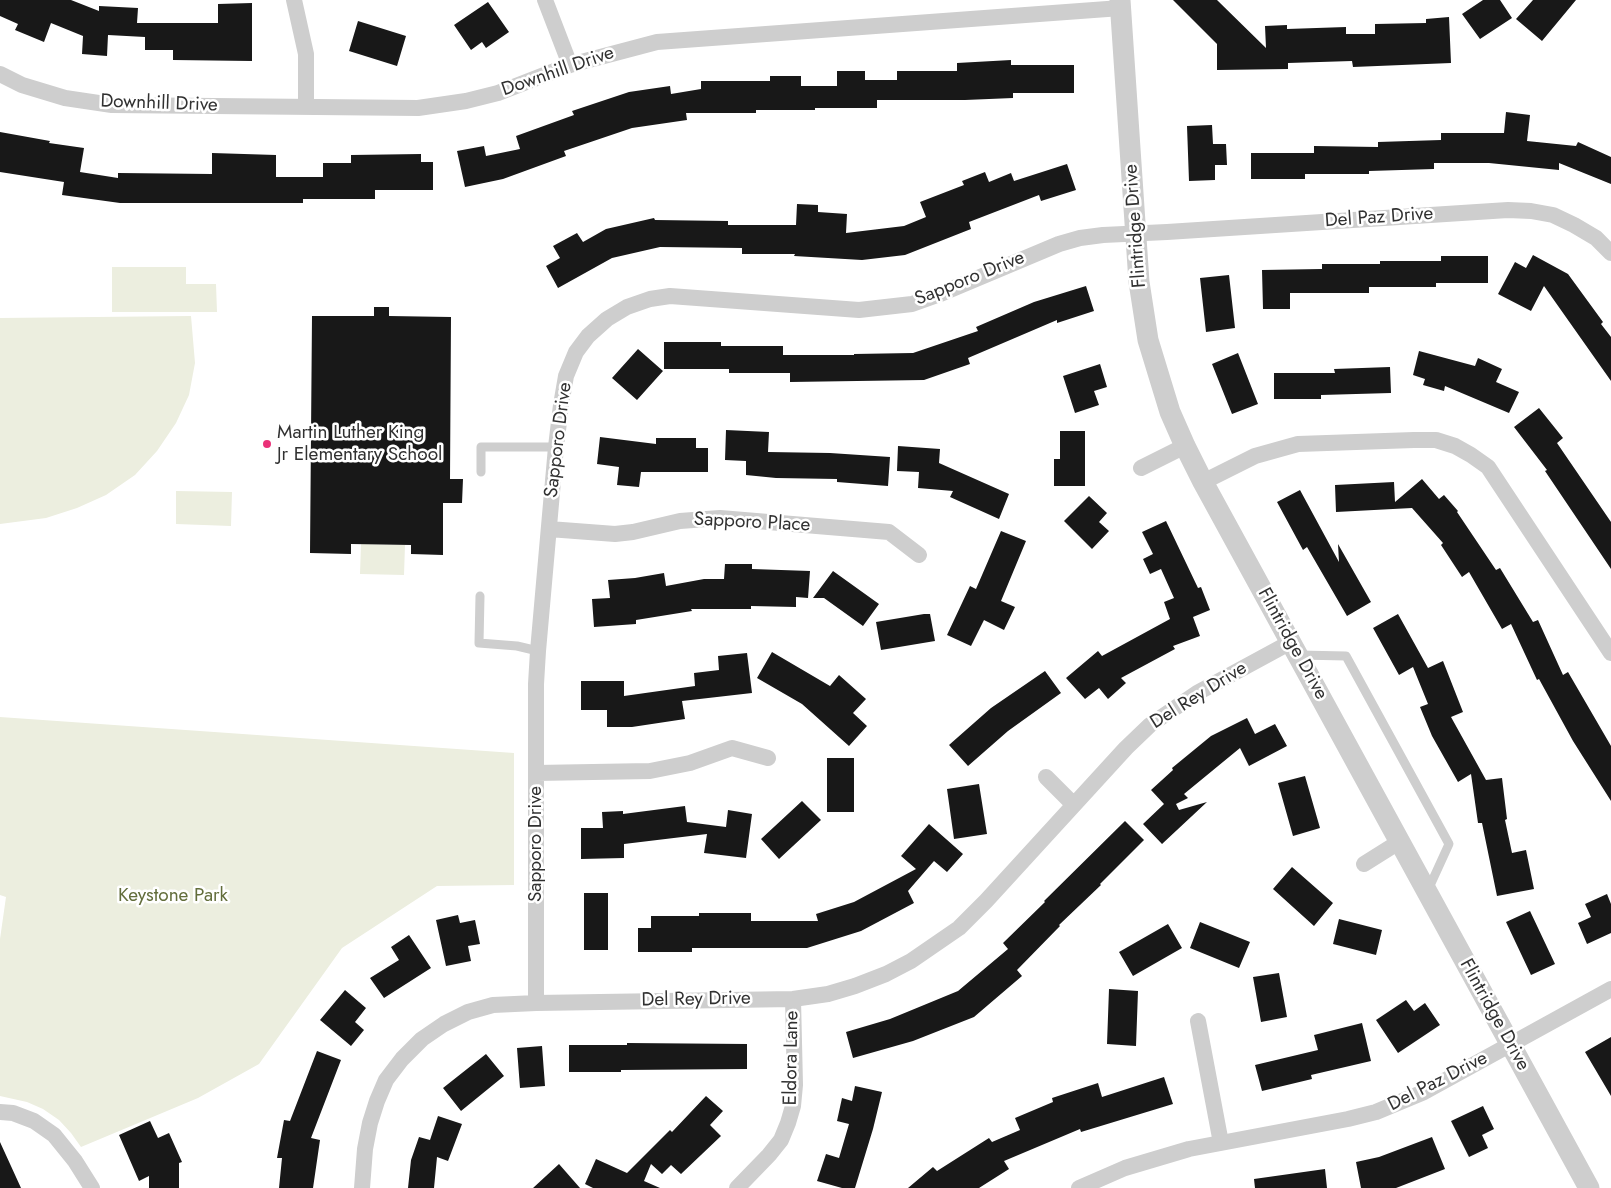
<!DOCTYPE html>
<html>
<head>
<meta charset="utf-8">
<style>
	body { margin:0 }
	canvas { display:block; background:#fff }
</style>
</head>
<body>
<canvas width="1611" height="1188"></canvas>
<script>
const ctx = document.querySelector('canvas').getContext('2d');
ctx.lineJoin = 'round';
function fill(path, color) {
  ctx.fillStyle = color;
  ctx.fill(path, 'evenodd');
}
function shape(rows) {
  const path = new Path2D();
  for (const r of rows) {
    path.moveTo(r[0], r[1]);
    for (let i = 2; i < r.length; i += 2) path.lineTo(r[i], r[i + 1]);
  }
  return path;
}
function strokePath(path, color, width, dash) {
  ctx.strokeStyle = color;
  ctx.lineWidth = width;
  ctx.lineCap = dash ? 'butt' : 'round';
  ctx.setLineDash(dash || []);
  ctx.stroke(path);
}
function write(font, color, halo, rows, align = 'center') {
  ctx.font = font + ' Jost,sans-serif';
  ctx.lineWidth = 5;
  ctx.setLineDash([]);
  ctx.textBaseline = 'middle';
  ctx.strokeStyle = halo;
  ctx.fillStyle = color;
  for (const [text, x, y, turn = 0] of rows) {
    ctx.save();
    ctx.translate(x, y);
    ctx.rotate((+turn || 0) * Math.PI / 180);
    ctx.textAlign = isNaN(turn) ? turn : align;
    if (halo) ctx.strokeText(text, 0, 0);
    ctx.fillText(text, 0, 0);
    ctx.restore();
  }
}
fill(shape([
	[112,267,186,267,186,284,216,284,217,312,112,312],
	[191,316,195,363,189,395,176,423,157,451,135,475,106,495,77,508,46,518,0,524,0,318],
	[176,491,232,492,231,526,176,524],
	[361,544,405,545,404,575,360,574],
	[0,717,514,753,514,885,437,886,342,948,259,1064,198,1098,81,1147,71,1133,59,1120,43,1109,27,1102,0,1096,0,939,6,897,0,895]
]), '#eceedf');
fill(shape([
	[0,0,71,0,99,11,99,6,138,8,137,23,218,23,218,4,252,3,252,61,173,60,173,50,145,50,145,37,108,35,107,56,82,54,83,36,51,23,44,42,15,30,18,24,0,16],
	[1173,0,1217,0,1266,48,1265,26,1287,25,1287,29,1346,27,1346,34,1375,34,1375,24,1426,23,1426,19,1449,17,1451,63,1353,67,1352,61,1288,63,1288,69,1217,70,1217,44],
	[1483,0,1500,0,1512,18,1480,39,1462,14],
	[1533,0,1576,0,1542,41,1516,19],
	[488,2,509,32,486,48,482,42,471,50,454,25],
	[358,21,406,36,397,66,349,51],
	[1011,60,1011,65,1074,65,1074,93,1013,93,1013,98,965,100,877,100,877,108,815,108,815,110,756,110,756,113,686,113,687,120,632,128,564,151,566,156,503,179,465,187,457,151,484,146,486,156,520,149,516,136,574,115,572,111,629,92,670,86,671,94,701,89,701,81,770,81,770,76,801,76,801,86,837,86,837,71,865,71,865,80,897,80,897,71,957,71,957,63],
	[1506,112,1530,115,1527,141,1576,146,1578,142,1611,157,1611,184,1559,163,1559,170,1489,163,1434,163,1434,169,1369,171,1369,174,1305,174,1305,179,1251,179,1251,153,1314,153,1314,146,1378,147,1378,142,1441,140,1441,133,1504,133],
	[1212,125,1213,144,1226,144,1227,165,1215,165,1215,180,1189,181,1187,126],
	[0,132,50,141,49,143,84,148,80,172,118,178,118,173,212,174,212,153,276,155,276,177,323,177,323,163,351,163,351,155,421,154,421,162,433,162,433,190,375,190,375,199,303,199,303,203,120,203,62,195,64,182,0,172],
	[1067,164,1076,190,1041,201,1039,195,969,222,971,229,905,255,862,260,794,256,795,254,742,254,742,248,660,247,612,258,558,288,546,266,560,258,553,246,577,233,583,242,606,229,654,218,655,220,728,221,728,225,796,225,797,204,818,205,818,212,847,214,846,233,904,226,926,217,920,202,964,185,962,181,985,172,989,182,1011,173,1014,181],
	[1533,255,1568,274,1603,322,1601,324,1611,337,1611,381,1544,286,1531,311,1498,294,1515,262,1526,268],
	[1441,256,1488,256,1488,283,1436,283,1436,287,1369,287,1369,293,1290,293,1290,309,1263,309,1262,270,1322,269,1322,264,1380,264,1380,261,1441,261],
	[1229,275,1235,328,1206,332,1200,278],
	[1086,286,1094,311,1057,323,1057,320,968,358,970,364,924,380,790,382,790,373,729,373,729,369,664,369,664,342,721,342,721,346,783,346,783,355,854,355,854,354,913,353,978,331,976,327,1034,302],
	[374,307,389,307,389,316,451,317,450,479,463,479,462,503,443,503,443,555,411,554,411,545,351,544,351,554,310,553,312,316,374,316],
	[638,349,663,371,637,400,612,378],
	[1419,351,1475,366,1478,358,1502,369,1496,382,1519,392,1509,413,1445,386,1444,391,1423,385,1425,379,1413,375],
	[1238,353,1258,404,1232,414,1212,364],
	[1100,364,1107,387,1094,391,1099,405,1075,413,1063,376],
	[1390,367,1391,393,1321,395,1321,399,1274,399,1274,373,1335,373,1334,369],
	[1539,408,1563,438,1557,443,1611,522,1611,569,1545,471,1547,470,1514,427],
	[726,430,769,432,768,452,830,453,890,457,888,486,837,482,837,479,776,478,746,475,746,461,725,460],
	[1060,431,1085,431,1085,486,1054,486,1054,459,1060,459],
	[600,437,656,444,656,438,696,438,696,448,708,448,708,472,641,472,639,487,617,485,619,467,597,464],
	[898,446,940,449,939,463,1009,494,999,519,950,497,953,491,918,488,919,472,897,471],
	[1422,479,1439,499,1444,495,1458,511,1457,512,1496,570,1500,568,1533,622,1538,620,1563,675,1568,672,1611,746,1611,801,1573,741,1539,679,1537,680,1511,624,1502,629,1469,572,1462,577,1441,545,1443,543,1412,508,1336,512,1335,485,1394,482,1395,502],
	[1300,490,1339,562,1338,544,1371,602,1347,616,1307,547,1303,550,1277,502],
	[1089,496,1107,513,1099,522,1109,531,1092,549,1064,521],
	[1166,521,1198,588,1201,587,1210,610,1193,617,1200,636,1173,646,1175,649,1121,678,1126,683,1108,699,1099,688,1085,699,1066,678,1098,651,1102,656,1170,619,1164,602,1174,598,1161,569,1150,574,1143,559,1153,554,1142,532],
	[1001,531,1026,541,1001,601,1015,607,1004,630,984,620,971,646,947,635,970,586,976,589],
	[725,564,752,564,752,569,810,571,808,598,796,597,796,607,751,606,751,609,691,609,692,611,636,620,636,624,594,627,592,599,610,598,608,580,635,578,664,573,666,586,704,579,724,579],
	[833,571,879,604,863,626,824,598,813,598],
	[924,614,930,614,935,641,881,650,876,622],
	[1398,614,1428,668,1443,661,1463,712,1451,717,1486,780,1502,778,1507,819,1505,820,1512,853,1526,850,1534,889,1497,896,1482,823,1478,823,1471,774,1458,782,1432,736,1420,707,1428,704,1413,667,1399,675,1373,628],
	[772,652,830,686,839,675,866,699,853,713,867,726,849,746,802,704,757,678],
	[747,653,752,693,682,701,685,719,632,727,607,727,607,710,581,710,581,681,624,681,624,696,695,686,694,673,719,670,718,656],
	[1045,671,1061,693,1008,731,968,766,949,745,991,708],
	[1247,718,1255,734,1275,724,1287,746,1249,766,1240,748,1184,794,1188,798,1176,804,1179,810,1207,802,1162,844,1143,824,1164,804,1151,790,1173,770,1172,768,1211,736],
	[827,758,854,758,854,812,827,812],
	[1305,776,1320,828,1293,836,1278,783],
	[979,784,987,834,954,839,947,789],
	[802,801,821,820,779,859,761,839],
	[685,806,687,822,726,827,728,810,752,814,746,858,704,853,707,834,624,844,624,858,581,859,581,828,603,828,602,812,623,811,623,814],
	[1125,821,1144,840,1100,884,1101,885,1059,925,1060,926,1017,970,1022,976,974,1017,913,1041,853,1058,846,1032,890,1019,958,991,1008,949,1003,943,1045,902,1044,901],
	[929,824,963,854,947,872,934,861,908,891,914,903,861,931,807,948,692,948,692,952,638,952,638,928,651,928,651,916,699,916,699,913,751,913,751,921,818,921,816,914,854,902,916,869,901,856],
	[1292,867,1333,903,1314,926,1273,889],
	[584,893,608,893,608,950,584,950],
	[1607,894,1611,904,1611,933,1587,944,1578,923,1591,917,1585,904],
	[1530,911,1555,964,1531,975,1506,922],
	[458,915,460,923,475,920,480,944,468,946,471,961,446,966,436,920],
	[1339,919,1382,930,1376,955,1333,944],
	[1200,922,1250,942,1239,968,1190,948],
	[1168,924,1182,948,1133,976,1119,952],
	[409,935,431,968,384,998,370,978,399,960,391,947],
	[1279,973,1287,1017,1261,1022,1253,977],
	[1109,989,1138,991,1136,1046,1107,1044],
	[345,990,366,1008,355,1022,364,1030,351,1046,320,1020],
	[1406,1000,1414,1011,1425,1003,1440,1025,1398,1053,1376,1020],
	[1362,1023,1371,1061,1311,1075,1312,1079,1262,1091,1255,1065,1318,1050,1314,1035],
	[1611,1037,1611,1096,1585,1052],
	[627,1043,747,1044,747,1069,621,1070,621,1072,569,1072,569,1045,627,1045],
	[542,1046,545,1086,520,1088,517,1048],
	[317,1051,341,1060,311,1138,320,1140,313,1188,279,1188,282,1158,277,1158,284,1120,290,1121],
	[486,1054,504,1076,461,1111,443,1088],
	[1164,1077,1173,1104,1081,1132,1080,1129,1004,1161,1009,1169,979,1188,908,1188,933,1167,937,1171,989,1138,992,1142,1020,1130,1015,1118,1053,1102,1052,1098,1098,1083,1102,1097],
	[855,1086,882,1092,873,1129,855,1188,842,1188,817,1181,826,1154,839,1158,849,1124,837,1121,842,1098,852,1101],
	[706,1096,723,1111,710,1125,721,1136,681,1174,671,1165,662,1174,651,1164,644,1181,660,1188,593,1188,585,1184,596,1159,627,1173,670,1130,672,1132],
	[1483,1106,1494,1129,1482,1135,1488,1148,1469,1157,1451,1121],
	[438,1116,462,1124,448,1161,437,1157,434,1188,408,1188,411,1160,419,1137,430,1140],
	[150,1121,158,1138,169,1133,182,1162,179,1163,179,1188,149,1188,149,1176,139,1181,119,1135],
	[1432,1137,1445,1169,1396,1188,1361,1188,1356,1162,1379,1157],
	[0,1142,21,1188,0,1188],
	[559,1164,580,1188,533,1188],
	[1325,1169,1327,1188,1255,1188,1254,1179]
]), '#181818');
strokePath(shape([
	[481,472,481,447,556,447],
	[480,596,479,643,517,646,538,651],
	[1299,655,1346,656,1449,844,1428,890]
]), '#cecece', 9);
strokePath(shape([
	[294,0,306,54,306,107],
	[545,0,570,65],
	[0,74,22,85,65,98,112,105,418,108,466,101,498,93,570,65,657,42,1121,8],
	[1141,468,1185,446],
	[1203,482,1255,456,1298,444,1414,440,1436,440,1455,446,1471,455,1488,467,1611,653],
	[549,529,615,534,633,532,680,521,720,518,889,532,919,555],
	[536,773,650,771,690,763,732,748,768,758],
	[1046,777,1074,805],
	[1364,864,1399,842],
	[536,1003,536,684,538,651,556,447,561,405,566,376,576,352,588,336,607,319,627,307,650,299,670,296,859,310,912,304,940,294,1059,244,1080,238,1103,235,1167,232,1508,210,1531,211,1553,215,1574,225,1596,238,1611,253],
	[1198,1021,1221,1143],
	[0,1112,13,1113,34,1121,54,1135,75,1161,92,1188],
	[362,1188,365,1149,370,1123,377,1101,386,1080,402,1059,422,1039,444,1024,468,1012,493,1005,536,1003,793,999,828,994,855,986,886,974,911,961,959,928,986,901,1126,748,1150,725,1197,693,1291,642],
	[737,1188,769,1155,781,1140,788,1123,793,1106,795,1085,793,999],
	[1079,1188,1125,1168,1189,1149,1348,1119,1376,1112,1424,1092,1611,989]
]), '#cecece', 16);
strokePath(shape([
	[1120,0,1139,282,1148,340,1170,412,1185,446,1203,482,1589,1188]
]), '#cecece', 21);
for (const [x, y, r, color] of [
	[267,444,5,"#ea3178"]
]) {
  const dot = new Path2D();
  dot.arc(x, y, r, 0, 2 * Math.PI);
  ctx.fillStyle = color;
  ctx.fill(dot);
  strokePath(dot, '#fff', 2);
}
write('19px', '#313131', '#fff', [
	["Downhill Drive",558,72,-19],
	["Downhill Drive",159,104,2],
	["Del Paz Drive",1379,218,-4],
	["Flintridge Drive",1136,226,-94],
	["Sapporo Drive",970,279,-22],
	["Sapporo Drive",559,440,-83],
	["Sapporo Place",752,523,3],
	["Flintridge Drive",1292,644,61],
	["Del Rey Drive",1199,696,-32],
	["Sapporo Drive",536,844,-90],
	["Del Rey Drive",696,1000,-1],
	["Flintridge Drive",1494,1015,61],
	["Eldora Lane",792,1058,-89],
	["Del Paz Drive",1438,1082,-27]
]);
write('19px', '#313131', '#fff', [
	["Martin Luther King",277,433],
	["Jr Elementary School",277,455]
], 'left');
write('19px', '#636e3c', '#fff', [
	["Keystone Park",173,896]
]);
</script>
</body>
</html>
